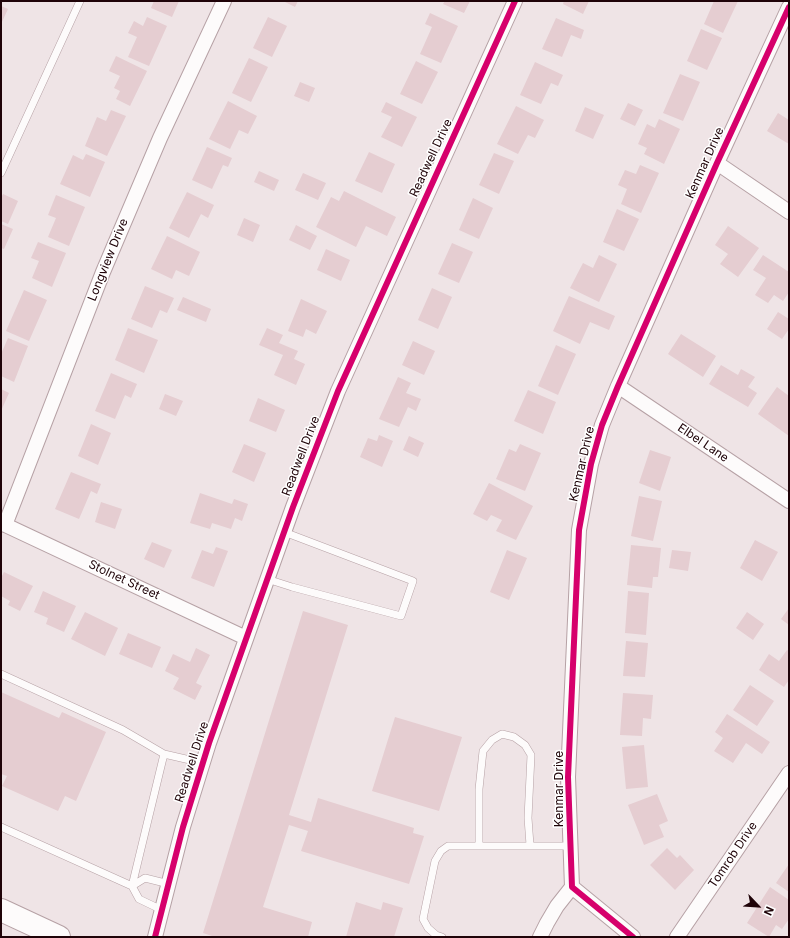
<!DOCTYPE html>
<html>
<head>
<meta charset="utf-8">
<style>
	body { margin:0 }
	#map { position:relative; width:790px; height:938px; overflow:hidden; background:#efe4e6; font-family:Inter,sans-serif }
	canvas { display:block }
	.frame { position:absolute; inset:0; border:2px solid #1f0308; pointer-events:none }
	.north { position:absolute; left:738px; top:886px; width:40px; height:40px; -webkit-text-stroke:3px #fff; paint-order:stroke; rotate:115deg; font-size:11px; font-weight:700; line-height:16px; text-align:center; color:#1f0308 }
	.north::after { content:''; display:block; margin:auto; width:14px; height:18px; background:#1f0308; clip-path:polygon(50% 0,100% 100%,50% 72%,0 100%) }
</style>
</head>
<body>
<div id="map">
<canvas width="790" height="938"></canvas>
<div class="frame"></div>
<div class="north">N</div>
</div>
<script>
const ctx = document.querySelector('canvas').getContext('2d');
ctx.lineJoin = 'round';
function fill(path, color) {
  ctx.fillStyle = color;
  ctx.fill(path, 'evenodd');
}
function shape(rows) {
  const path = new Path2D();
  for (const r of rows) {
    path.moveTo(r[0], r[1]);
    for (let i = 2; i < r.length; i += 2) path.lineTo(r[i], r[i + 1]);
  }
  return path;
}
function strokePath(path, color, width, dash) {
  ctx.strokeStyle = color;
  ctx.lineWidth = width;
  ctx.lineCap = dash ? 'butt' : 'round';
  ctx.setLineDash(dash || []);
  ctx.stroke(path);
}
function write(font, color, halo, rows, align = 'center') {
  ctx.font = font + ' Inter,sans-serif';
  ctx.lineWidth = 3;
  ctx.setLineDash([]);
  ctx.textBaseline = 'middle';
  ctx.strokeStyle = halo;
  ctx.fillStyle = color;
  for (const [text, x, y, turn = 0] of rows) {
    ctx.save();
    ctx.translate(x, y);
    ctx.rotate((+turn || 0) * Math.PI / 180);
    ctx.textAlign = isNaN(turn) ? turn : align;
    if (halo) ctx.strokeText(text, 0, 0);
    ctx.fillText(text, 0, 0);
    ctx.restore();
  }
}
fill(shape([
	[154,1,179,1,172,17,151,8],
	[283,1,298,1,295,7],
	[445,1,470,1,464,13,443,4],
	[564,1,589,1,583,14,563,4],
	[714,1,738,1,723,33,704,24],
	[1,6,8,9,1,24],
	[430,13,458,26,441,63,420,54,432,27,425,24],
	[147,17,167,26,149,66,128,57,137,37,128,33,134,21,143,26],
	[268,17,287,26,272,57,253,48],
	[556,18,584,30,581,39,571,35,562,57,542,49],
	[701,29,722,38,707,70,687,61],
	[116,56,147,71,130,106,116,99,120,91,114,88,120,76,109,71],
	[249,58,268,67,251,102,232,93],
	[416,61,438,72,422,104,400,94],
	[535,62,563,75,558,86,551,83,541,104,520,95],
	[680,74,700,82,683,121,663,113],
	[300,82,315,88,309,102,294,96],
	[228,101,257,116,248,134,239,130,230,149,209,139],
	[386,102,417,117,402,147,381,137,392,117,381,112],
	[628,103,643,110,635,126,620,119],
	[516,106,544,120,535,138,528,135,518,154,497,144],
	[585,107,604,115,593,139,575,131],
	[111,110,126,116,107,156,85,146,97,117,106,121],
	[778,113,789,120,789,144,767,131],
	[659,119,680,129,664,164,644,154,647,148,638,144,647,124,655,128],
	[207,147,232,158,228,167,223,165,212,189,192,180],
	[369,152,395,164,382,193,355,181],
	[494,153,514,161,499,194,479,185],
	[86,154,105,162,90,197,60,184,73,155,83,160],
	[640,165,659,173,641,213,621,204,627,189,618,185,625,170,636,174],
	[259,171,279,180,274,191,254,182],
	[303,173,326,183,318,200,295,190],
	[344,191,396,217,387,236,366,226,356,247,316,227,331,197,339,201],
	[187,192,214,205,208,218,201,214,189,238,169,228],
	[3,194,18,201,8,224,1,221,1,198],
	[56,195,85,207,69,246,48,237,56,218,48,215],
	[473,198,493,208,479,239,459,230],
	[617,209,639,219,624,251,603,242],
	[244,218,260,225,253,242,237,235],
	[1,224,13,229,4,249,1,248],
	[296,225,317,236,310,250,289,240],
	[728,226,759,248,738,277,720,264,728,254,715,245],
	[167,236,200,252,189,276,176,270,172,279,151,269],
	[38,242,66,253,52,287,32,278,39,261,31,258],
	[452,243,473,252,459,283,438,274],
	[326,249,350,260,341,281,317,270],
	[599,255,617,264,599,302,570,288,583,263,593,268],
	[763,255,789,272,789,292,783,301,774,295,768,303,755,295,766,278,753,270],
	[145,286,174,298,167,313,160,310,152,328,131,319],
	[432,288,452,297,438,329,418,320],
	[24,290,47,300,29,341,6,331],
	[569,296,615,316,609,330,590,322,580,344,553,331],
	[183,297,211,309,206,322,177,310],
	[301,299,327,311,316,334,306,329,303,337,288,331],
	[778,312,789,319,789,329,782,339,767,329],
	[128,328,158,340,144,373,115,360],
	[267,328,283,335,279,343,298,351,294,359,305,364,296,385,274,375,283,355,259,345],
	[681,334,716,356,703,377,668,354],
	[8,338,28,346,14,382,1,376,1,354],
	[413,341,435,351,424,375,402,365],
	[556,345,576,354,558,395,538,386],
	[721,365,738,375,741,369,755,377,748,387,757,393,748,407,709,384],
	[111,373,137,384,131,398,125,395,115,419,95,411],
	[398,377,411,383,406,393,421,399,416,411,408,407,399,427,379,419],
	[777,387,789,396,789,436,758,414],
	[1,389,9,393,1,411],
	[528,390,556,402,543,434,514,421],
	[165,394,183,401,176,416,159,409],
	[258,398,285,410,276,432,249,421],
	[91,424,111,433,98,465,78,456],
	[379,435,393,441,382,467,360,457,368,438,377,441],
	[409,436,424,443,418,457,403,450],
	[244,444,266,453,254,482,232,472],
	[520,444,541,453,525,491,496,479,509,449,516,452],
	[650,450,671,457,660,491,639,483],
	[71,472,101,484,97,494,91,491,79,519,55,509],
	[489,483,533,506,516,540,496,531,502,520,491,515,487,521,473,514],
	[200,493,232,504,234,499,248,504,242,521,235,518,231,529,212,523,210,529,190,523],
	[639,496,662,501,653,541,631,536],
	[101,502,122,509,115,529,95,522],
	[755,540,778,552,762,581,740,568],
	[152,542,172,550,164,568,144,559],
	[631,545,661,548,658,577,653,577,652,588,627,585],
	[216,547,228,551,214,587,191,578,202,550,213,554],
	[507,550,527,558,509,600,490,592],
	[672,550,691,552,688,571,669,568],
	[4,572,33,586,20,611,8,605,10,601,1,596,1,578],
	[43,591,76,606,64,632,46,624,48,618,34,612],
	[628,591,649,593,646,635,625,633],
	[789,608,789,625,781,619],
	[303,611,348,625,289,815,311,822,318,798,414,828,413,833,424,836,409,884,301,851,308,831,289,825,263,907,312,922,308,937,215,937,203,933],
	[85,612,118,628,105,656,71,639],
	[747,612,764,624,753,640,736,628],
	[128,633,161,647,152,668,119,654],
	[626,641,648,643,645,677,623,676],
	[196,648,210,655,196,683,202,686,195,700,173,689,179,678,165,671,173,654,190,662],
	[787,650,789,651,789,680,784,687,759,670,769,654,779,661],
	[750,685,774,701,757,726,733,710],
	[1,692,59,718,62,712,106,732,76,801,65,796,58,811,2,786,7,776,1,774],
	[623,693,653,695,651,719,643,718,642,736,620,735],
	[727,714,770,742,762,754,746,743,733,763,714,751,723,738,715,732],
	[395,717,462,737,439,811,372,791],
	[644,745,648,787,626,789,622,747],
	[657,794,668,821,659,825,664,837,644,845,628,805],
	[667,848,677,858,680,855,694,870,675,890,650,865],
	[789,864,789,892,776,883],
	[770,887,789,900,789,919,782,929,776,925,769,937,747,923],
	[356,902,381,910,383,902,403,908,394,937,346,937]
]), '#e5cdd1');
const service = shape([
	[1,173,80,1],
	[267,579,292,587,401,616,413,581,284,532],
	[1,674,123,730,164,754],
	[1,827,132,886,139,899,162,910],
	[479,846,479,789,483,751,492,740,502,734,514,737,525,745,531,755,528,818,530,845],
	[169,884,145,878,132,886,164,754,203,763],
	[442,937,436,935,428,928,423,919,435,861,441,851,448,846,571,846]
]);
const minor = shape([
	[717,163,789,212],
	[618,386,789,501],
	[1,523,246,638],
	[5,525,103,272,160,138,224,1],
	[155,937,183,827,209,743,293,507,338,391,515,1],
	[540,937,547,923,557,906,572,887],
	[633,937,572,887,568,777,579,530,591,464,602,425,618,386,717,163,789,7],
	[677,937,789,773]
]);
const primary = shape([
	[1,910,59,937]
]);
strokePath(service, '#b6a1a5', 8);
strokePath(minor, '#b6a1a5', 16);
strokePath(primary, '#b6a1a5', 24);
strokePath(service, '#fdfbfb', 7);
strokePath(minor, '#fdfbfb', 14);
strokePath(primary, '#fdfbfb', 22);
strokePath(shape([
	[155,937,183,827,209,743,293,507,338,391,515,1],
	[633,937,572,887,568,777,579,530,591,464,602,425,618,386,717,163,789,7]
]), '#d6006c', 6);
write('12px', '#1f0308', '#fff', [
	["Readwell Drive",431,158,-65],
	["Kenmar Drive",705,163,-66],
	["Longview Drive",108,260,-68],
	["Elbel Lane",703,443,34],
	["Readwell Drive",301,456,-69],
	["Kenmar Drive",582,464,-77],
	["Stolnet Street",124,580,25],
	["Readwell Drive",192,762,-72],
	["Kenmar Drive",559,789,-90],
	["Tomrob Drive",733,855,-56]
]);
</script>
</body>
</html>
